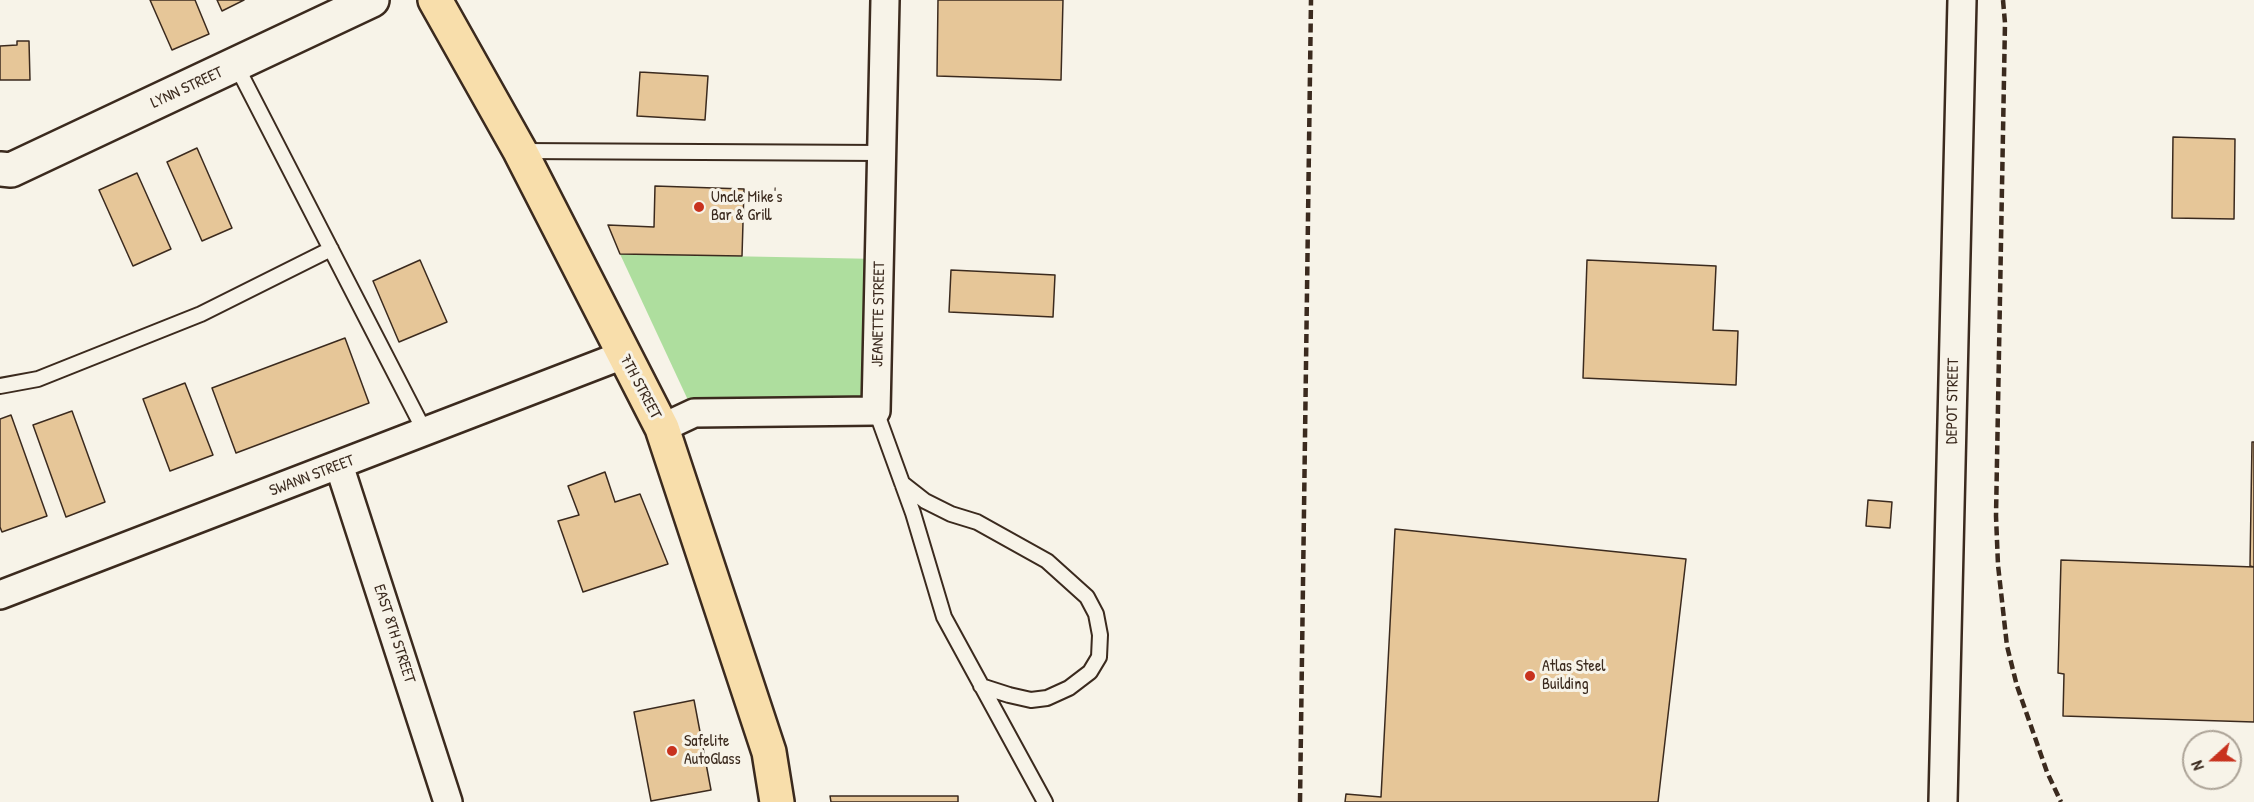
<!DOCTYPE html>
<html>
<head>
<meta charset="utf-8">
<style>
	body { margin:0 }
	#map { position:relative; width:2254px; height:802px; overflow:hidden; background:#f7f3e8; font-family:"Patrick Hand",sans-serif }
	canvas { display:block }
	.north { position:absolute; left:2182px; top:730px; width:60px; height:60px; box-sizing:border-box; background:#f7f3e8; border:2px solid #aca397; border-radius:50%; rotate:249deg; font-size:16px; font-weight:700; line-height:24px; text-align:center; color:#3b2a1e }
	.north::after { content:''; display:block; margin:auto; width:21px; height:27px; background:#c8321e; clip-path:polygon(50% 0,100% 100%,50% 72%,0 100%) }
</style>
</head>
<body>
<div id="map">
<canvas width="2254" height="802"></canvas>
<div class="north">N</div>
</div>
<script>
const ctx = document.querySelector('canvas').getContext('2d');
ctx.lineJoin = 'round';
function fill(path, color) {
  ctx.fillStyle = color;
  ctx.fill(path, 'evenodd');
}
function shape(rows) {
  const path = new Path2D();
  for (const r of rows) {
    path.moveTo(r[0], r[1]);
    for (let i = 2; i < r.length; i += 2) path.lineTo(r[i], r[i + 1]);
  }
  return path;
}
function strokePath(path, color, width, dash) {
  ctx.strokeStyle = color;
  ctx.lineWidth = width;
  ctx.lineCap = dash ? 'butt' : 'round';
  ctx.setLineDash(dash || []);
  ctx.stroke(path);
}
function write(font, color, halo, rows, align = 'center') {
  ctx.font = font + ' "Patrick Hand",sans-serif';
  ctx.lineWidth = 6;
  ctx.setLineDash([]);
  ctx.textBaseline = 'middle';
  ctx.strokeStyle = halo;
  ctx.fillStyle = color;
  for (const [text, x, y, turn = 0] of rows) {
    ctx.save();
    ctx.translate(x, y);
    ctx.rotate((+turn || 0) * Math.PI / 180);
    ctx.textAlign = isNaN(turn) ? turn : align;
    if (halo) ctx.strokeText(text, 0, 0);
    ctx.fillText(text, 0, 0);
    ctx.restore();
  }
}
fill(shape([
	[620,254,880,259,876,411,694,413]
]), '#aede9e');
const building = shape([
	[150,0,195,0,209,34,172,50,150,0],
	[217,0,244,0,222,11,217,0],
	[938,0,1063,0,1061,80,937,76,938,0],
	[17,41,29,41,30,80,0,80,0,46,17,45,17,41],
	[640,72,708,76,705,120,637,116,640,72],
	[2173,137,2235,139,2234,219,2172,218,2173,137],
	[197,148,232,228,202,241,167,162,197,148],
	[137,173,171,249,133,266,99,190,137,173],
	[655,186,744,189,742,256,620,254,608,225,654,227,655,186],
	[420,260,447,322,399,342,373,281,420,260],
	[1587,260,1716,266,1713,330,1738,331,1736,385,1583,378,1587,260],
	[951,270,1055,275,1053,317,949,312,951,270],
	[345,338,369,403,236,453,212,388,345,338],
	[185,383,213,455,170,471,143,399,185,383],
	[72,411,105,502,66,517,33,425,72,411],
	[11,415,47,516,2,532,0,527,0,419,11,415],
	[2252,442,2254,442,2254,567,2250,566,2252,442],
	[605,472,615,502,640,494,668,564,583,592,558,521,579,515,568,486,605,472],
	[1868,500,1892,502,1890,528,1866,526,1868,500],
	[1395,529,1686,559,1658,802,1345,802,1346,794,1381,797,1395,529],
	[2061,560,2254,567,2254,722,2063,716,2064,674,2058,673,2061,560],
	[694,700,711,790,651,801,634,712,694,700],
	[830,796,958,796,958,802,831,802,830,796]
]);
fill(building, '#e6c698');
strokePath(building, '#3b2a1e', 1.5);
const service = shape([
	[236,65,425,432],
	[522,151,882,153],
	[0,386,38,379,201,314,331,249],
	[876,411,913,513,944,617,1045,802],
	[902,483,925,501,951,514,977,522,1047,561,1087,597,1096,614,1100,635,1099,657,1090,672,1069,688,1047,698,1031,700,1009,695,981,686]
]);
const minor = shape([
	[662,428,694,413,876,411,885,0],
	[339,465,448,802],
	[0,595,623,355],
	[1943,802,1962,0]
]);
const tertiary = shape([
	[0,169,11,170,372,0]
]);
const primary = shape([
	[435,0,520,151,662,428,769,752,777,802]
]);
strokePath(service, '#3b2a1e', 18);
strokePath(minor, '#3b2a1e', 32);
strokePath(tertiary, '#3b2a1e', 38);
strokePath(primary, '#3b2a1e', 38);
strokePath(service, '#f7f3e8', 14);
strokePath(minor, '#f7f3e8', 27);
strokePath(tertiary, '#f7f3e8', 33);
strokePath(primary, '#f8deab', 33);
strokePath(shape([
	[2003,0,2005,23,1996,516,1998,565,2007,646,2017,686,2047,772,2061,802],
	[1300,802,1311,0]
]), '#3b2a1e', 4.5, [9, 4.5]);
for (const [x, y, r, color] of [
	[699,207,6,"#c8321e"],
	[1530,676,6,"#c8321e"],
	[672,751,6,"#c8321e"]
]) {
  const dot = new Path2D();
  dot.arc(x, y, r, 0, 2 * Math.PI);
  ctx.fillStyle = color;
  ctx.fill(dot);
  strokePath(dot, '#f7f3e8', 2);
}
write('16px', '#3b2a1e', '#f7f3e8', [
	["LYNN STREET",187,88,-25],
	["JEANETTE STREET",879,314,-89],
	["7TH STREET",640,387,62],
	["DEPOT STREET",1953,401,-89],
	["SWANN STREET",312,476,-21],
	["EAST 8TH STREET",394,634,72]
]);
write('16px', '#3b2a1e', '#f7f3e8', [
	["Uncle Mike's",711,198],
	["Bar & Grill",711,216],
	["Atlas Steel",1542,667],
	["Building",1542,685],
	["Safelite",684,742],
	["AutoGlass",684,760]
], 'left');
</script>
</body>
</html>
